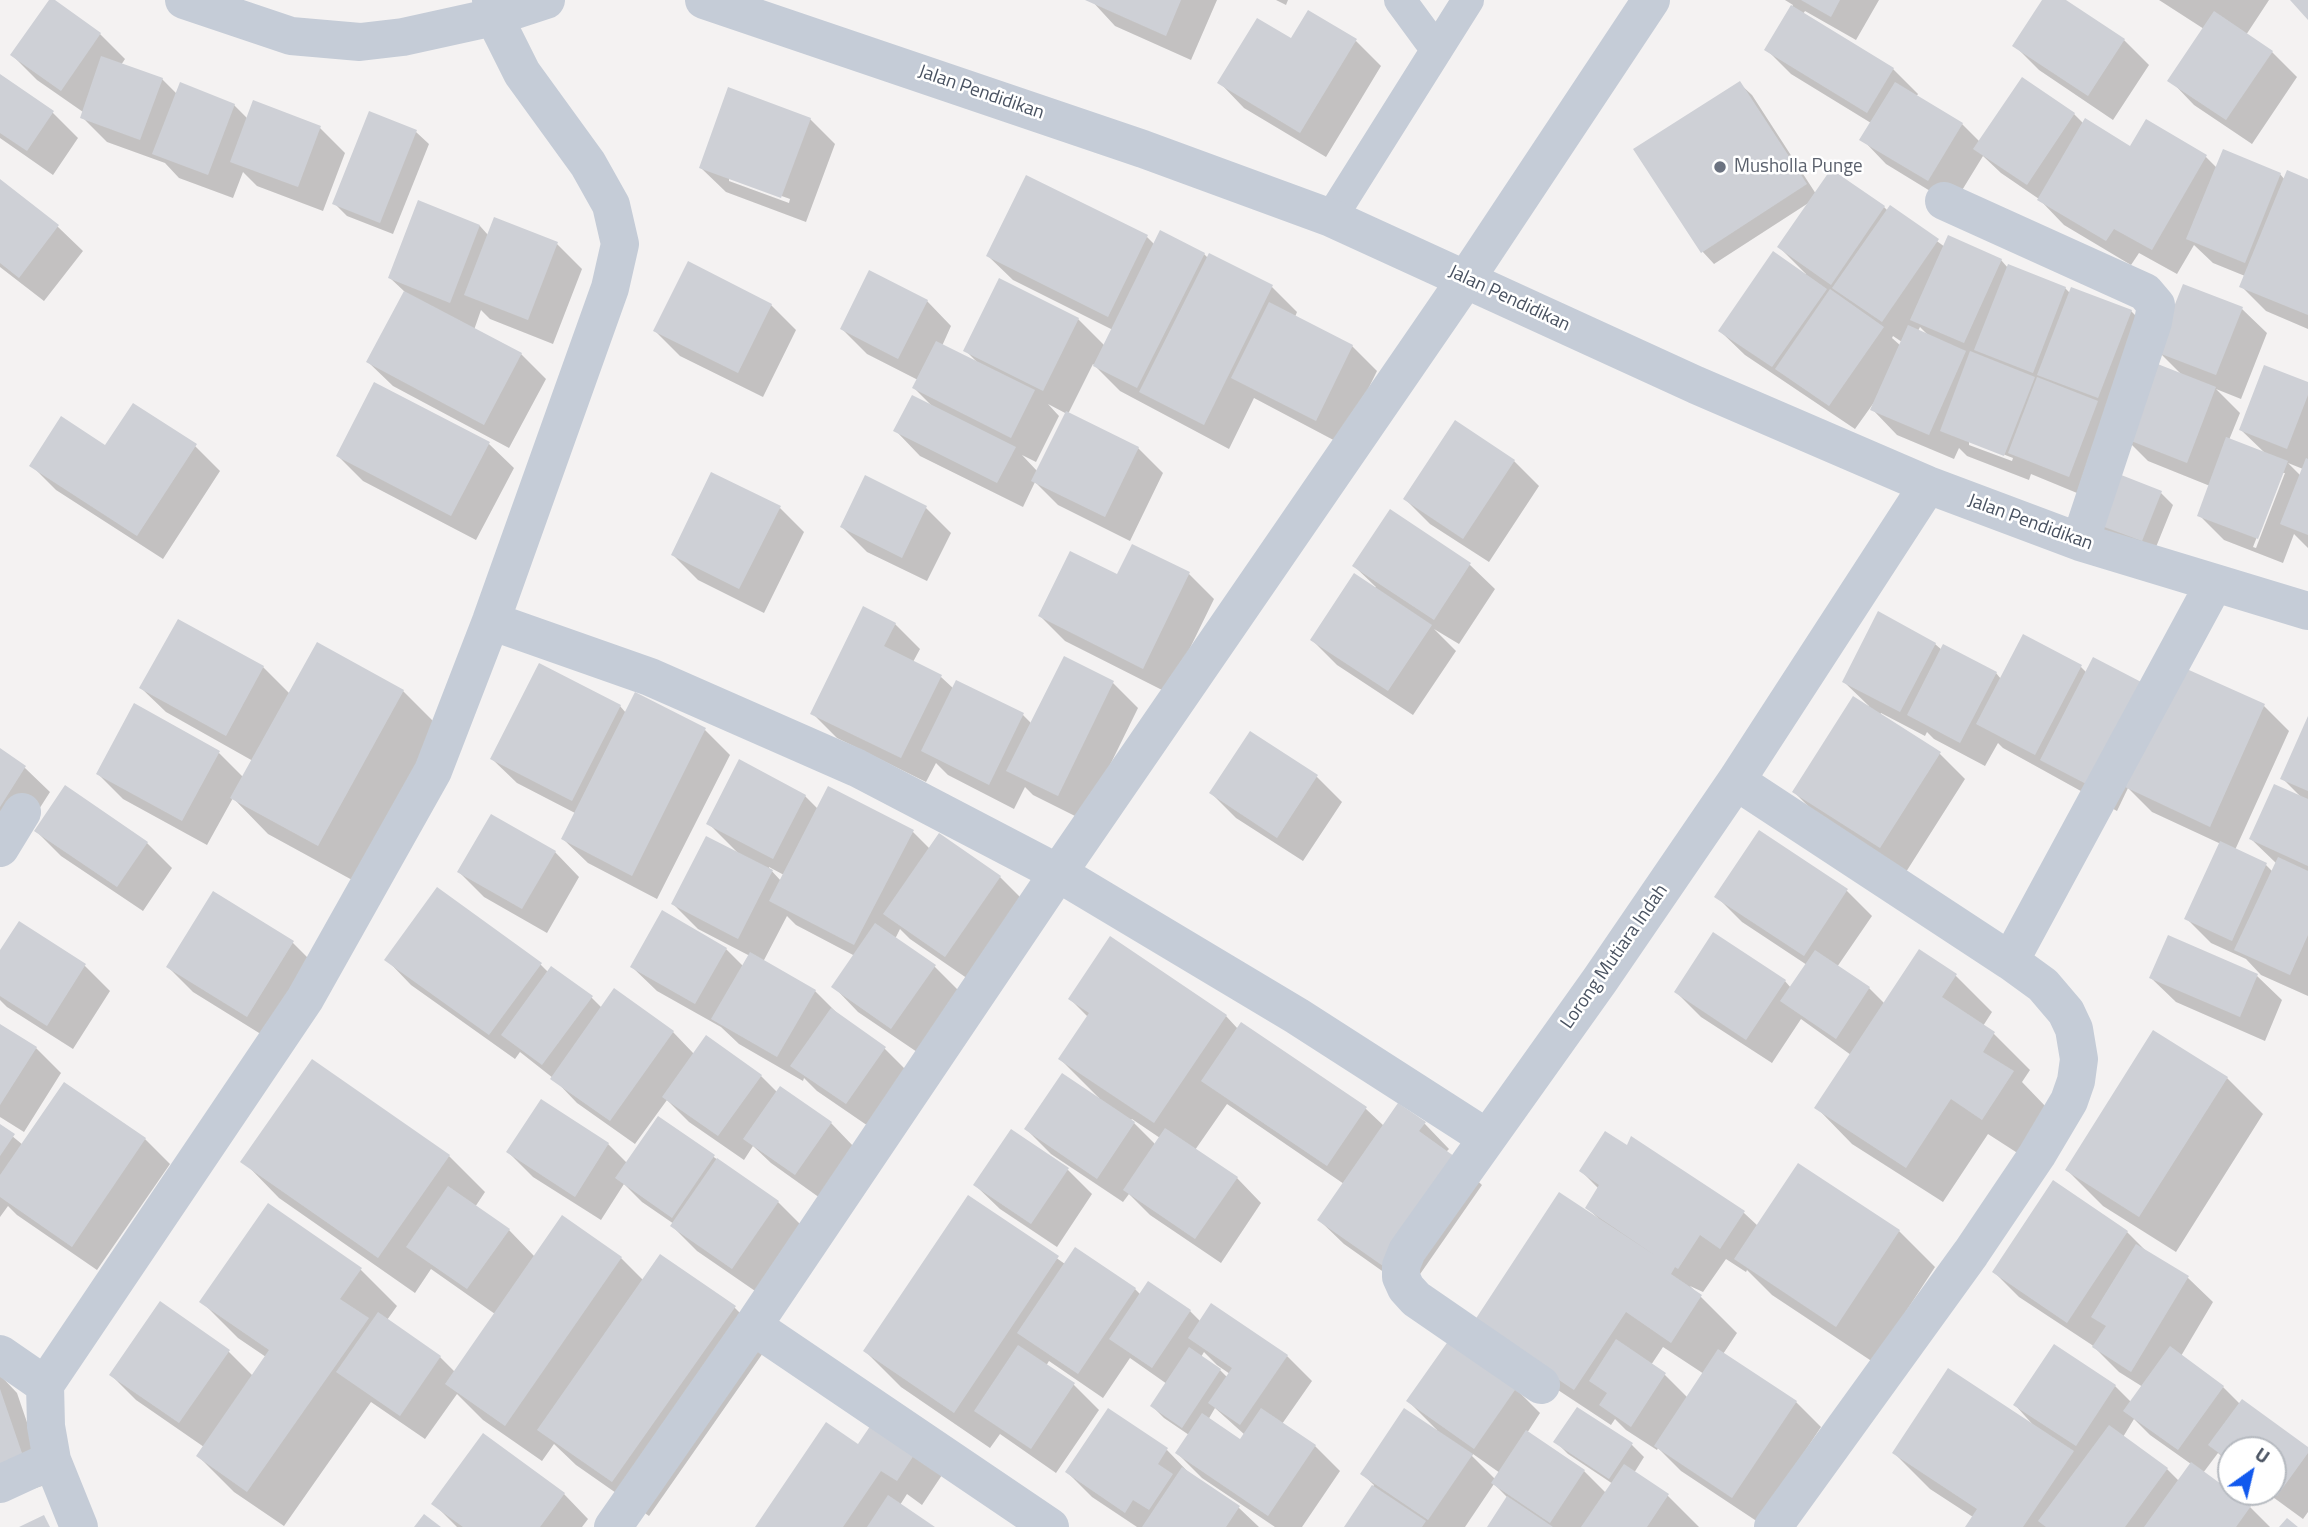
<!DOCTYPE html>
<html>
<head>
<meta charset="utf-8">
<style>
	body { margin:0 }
	#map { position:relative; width:2308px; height:1527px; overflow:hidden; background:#f4f2f2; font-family:"Titillium Web",sans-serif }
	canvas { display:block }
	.north { position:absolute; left:2217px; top:1436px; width:70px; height:70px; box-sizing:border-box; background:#fff; border:2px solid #b6bac0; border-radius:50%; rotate:34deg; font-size:19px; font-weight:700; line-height:28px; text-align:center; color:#495261 }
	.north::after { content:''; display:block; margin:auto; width:24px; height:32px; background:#1259ee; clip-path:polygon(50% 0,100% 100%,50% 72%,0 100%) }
</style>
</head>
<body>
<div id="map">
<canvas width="2308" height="1527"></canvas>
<div class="north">U</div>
</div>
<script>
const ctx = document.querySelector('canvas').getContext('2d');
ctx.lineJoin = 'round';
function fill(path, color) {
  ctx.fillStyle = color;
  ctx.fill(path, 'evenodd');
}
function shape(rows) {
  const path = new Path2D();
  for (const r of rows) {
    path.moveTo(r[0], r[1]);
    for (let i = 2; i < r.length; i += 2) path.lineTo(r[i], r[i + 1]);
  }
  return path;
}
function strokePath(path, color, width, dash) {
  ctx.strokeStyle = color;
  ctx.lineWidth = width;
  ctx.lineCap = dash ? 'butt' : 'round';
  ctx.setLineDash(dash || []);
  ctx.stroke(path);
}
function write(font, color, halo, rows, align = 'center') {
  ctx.font = font + ' "Titillium Web",sans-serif';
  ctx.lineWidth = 5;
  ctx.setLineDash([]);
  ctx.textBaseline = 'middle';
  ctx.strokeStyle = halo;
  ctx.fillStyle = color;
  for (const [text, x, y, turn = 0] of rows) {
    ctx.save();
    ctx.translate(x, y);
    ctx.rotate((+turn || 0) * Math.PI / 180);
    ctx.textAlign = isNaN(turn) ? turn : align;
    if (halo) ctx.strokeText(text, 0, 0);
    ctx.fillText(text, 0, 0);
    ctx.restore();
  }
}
fill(shape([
	[52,0,100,34,125,59,121,65,162,79,177,94,234,105,248,119,320,128,345,153,323,211,257,186,243,172,233,198,179,178,165,163,107,142,82,117,83,112,37,80,12,55],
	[1091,0,1217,0,1191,60,1115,26],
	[1276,0,1288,0,1286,5],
	[1785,0,1879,0,1856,40,1805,11,1803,14,1893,69,1918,94,1916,97,1962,124,1980,142,2022,79,2074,114,2084,124,2131,148,2147,121,2206,157,2217,168,2280,174,2285,180,2308,181,2308,329,2266,311,2241,286,2245,276,2213,263,2194,245,2177,274,2139,253,2131,265,2064,225,2039,199,2001,173,1983,156,1953,205,1886,164,1862,139,1871,123,1791,74,1766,49,1793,5],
	[2044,0,2063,0,2124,40,2149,65,2113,120,2039,70,2014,45],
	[2159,0,2269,0,2246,35,2272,52,2297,77,2252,144,2194,105,2170,80,2204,29],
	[1356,41,1381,66,1326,157,1244,108,1220,83],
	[0,76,53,113,78,138,53,175,0,138],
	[1739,83,1752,95,1816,194,1884,207,1888,211,1890,207,1945,247,2001,260,2008,268,2065,288,2070,293,2131,311,2156,336,2094,500,2031,474,2029,480,1967,456,1959,448,1954,459,1897,435,1873,410,1875,401,1855,429,1745,355,1720,331,1806,274,1779,247,1810,202,1714,264,1702,251],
	[1920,327,1929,336,1918,331],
	[1893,336,1902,342,1901,346,1892,338],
	[1969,441,2013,458,2012,461,1969,445],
	[370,113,416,132,429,144,393,234,347,216,334,203],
	[810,119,835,144,806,222,726,192,701,168],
	[729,177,790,199,789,203,729,181],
	[0,182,58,227,83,251,44,301,0,267],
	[419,202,480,226,488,235,557,244,582,269,553,344,490,319,481,310,474,330,521,354,546,379,509,448,393,386,368,362,405,292,390,278],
	[1147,237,1155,245,1204,254,1208,258,1209,255,1272,287,1297,312,1295,317,1352,346,1377,371,1341,444,1254,398,1229,449,1120,391,1093,364,1068,414,1138,448,1163,473,1130,541,1058,505,1035,482,1023,507,920,456,896,431,933,407,914,388,918,380,867,354,842,329,927,301,951,326,942,346,978,363,965,350,1078,319,1105,346,1113,330,1013,280,988,256],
	[1048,404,1067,414,1038,472,1022,455,1036,462,1059,416],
	[771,305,796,330,763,397,680,356,655,331],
	[2242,309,2267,333,2241,399,2216,389,2240,413,2229,440,2266,454,2241,430,2308,384,2308,548,2294,534,2283,563,2224,540,2199,515,2210,486,2148,461,2123,436,2182,375,2158,351],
	[2288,463,2303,469,2301,476],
	[2282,473,2285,473,2256,548,2253,547],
	[489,444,514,468,476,540,363,481,338,456],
	[195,446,220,471,163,559,56,490,31,465,105,447],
	[1514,461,1539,486,1489,562,1430,524,1405,499],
	[866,478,926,508,951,533,927,581,867,552,842,527],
	[2161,493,2173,505,2154,552,2106,533,2094,521],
	[780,508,804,532,764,613,698,580,673,555],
	[1390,512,1470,565,1495,589,1459,644,1434,629,1456,651,1413,715,1337,665,1312,640,1376,587,1354,566],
	[1189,574,1214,599,1168,693,1065,641,1040,616,1118,577],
	[895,624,920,649,913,662,941,677,954,689,1023,715,1032,724,1064,658,1113,683,1138,708,1083,820,1033,795,1025,787,1014,809,948,775,936,763,926,782,837,738,812,713],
	[2024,637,2081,667,2087,673,2144,686,2181,668,2264,706,2289,731,2235,850,2266,865,2273,872,2277,864,2251,839,2301,797,2282,778,2308,721,2308,996,2261,975,2246,959,2211,943,2186,918,2221,844,2152,812,2128,788,2117,811,2003,748,1998,743,1985,766,1934,739,1927,732,1925,736,1881,713,1880,715,1940,754,1965,779,1906,872,1819,817,1794,792,1869,706,1844,682,1935,644,1942,650,1996,673,2001,679],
	[263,667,290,694,403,691,439,727,354,881,268,834,233,798,207,845,123,799,98,774,219,753,243,777,253,761,166,712,141,688],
	[636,694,705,730,730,755,657,899,588,863,563,839,575,813,517,783,492,759,620,706,626,713],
	[1251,733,1317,777,1342,802,1303,861,1236,818,1211,793],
	[0,751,25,768,50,792,11,853,0,846],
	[805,796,818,809,913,832,930,849,1000,877,1025,902,971,981,910,939,900,929,895,939,935,967,960,992,917,1052,858,1012,834,987,855,956,796,925,787,916,763,962,815,991,840,1016,884,1048,909,1073,871,1128,817,1091,804,1078,803,1081,739,1044,721,1027,657,991,632,967,662,913,726,949,744,967,750,956,698,929,673,904,739,854,709,824],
	[769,867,784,875,781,881,769,868],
	[36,831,147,843,172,868,143,911,61,856],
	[555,852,579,877,547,933,484,897,459,872],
	[1847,891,1872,916,1837,967,1869,988,1885,1004,1919,952,1956,976,1992,1012,1983,1026,1994,1034,2030,1070,2022,1082,2048,1109,2019,1154,1988,1134,1943,1202,1852,1144,1816,1107,1851,1055,1801,1019,1772,1063,1701,1017,1676,992,1785,981,1791,988,1807,965,1742,922,1717,897],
	[19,923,85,966,110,991,73,1049,7,1007,0,1000,0,954],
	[292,942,317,967,272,1041,193,992,168,967],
	[387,960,540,964,548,972,591,997,602,1008,673,1032,694,1054,761,1076,778,1093,831,1123,855,1148,820,1198,771,1163,753,1146,744,1160,689,1122,667,1100,635,1144,577,1103,553,1078,520,1052,515,1059,411,985],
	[2257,976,2282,1000,2265,1041,2176,1002,2151,978],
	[1070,999,1226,1016,1238,1029,1366,1109,1384,1126,1425,1124,1449,1149,1446,1152,1482,1185,1409,1290,1344,1244,1319,1220,1344,1184,1227,1104,1195,1150,1237,1178,1261,1203,1221,1263,1150,1215,1129,1194,1123,1202,1051,1154,1026,1129,1099,1098,1060,1059,1088,1017],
	[1132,1119,1160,1138,1156,1145,1131,1120],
	[0,1026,36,1048,61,1073,24,1132,0,1117],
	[2227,1078,2263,1114,2176,1252,2103,1206,2067,1170],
	[542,1101,608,1144,627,1163,658,1118,778,1202,803,1227,758,1293,697,1251,672,1226,674,1224,642,1202,624,1184,601,1220,533,1177,508,1152],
	[0,1126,23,1145,145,1139,170,1164,97,1270,17,1215,8,1206,0,1217],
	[1632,1139,1744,1213,1758,1226,1899,1231,1935,1267,1873,1362,1772,1295,1747,1270,1746,1272,1726,1259,1703,1292,1690,1286,1737,1333,1723,1354,1796,1402,1821,1427,1758,1522,1681,1471,1658,1448,1657,1450,1626,1430,1615,1419,1611,1425,1511,1359,1598,1218,1587,1208,1599,1189,1581,1171,1627,1147],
	[1663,1347,1704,1374,1688,1398,1665,1375,1651,1365],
	[449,1156,485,1192,475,1207,509,1230,535,1257,562,1218,621,1258,644,1281,734,1307,770,1343,649,1516,576,1465,554,1444,542,1461,483,1420,457,1394,425,1439,371,1402,284,1526,234,1492,198,1456,204,1447,136,1400,111,1375,160,1303,229,1352,253,1376,266,1357,238,1338,202,1302,269,1205,361,1270,397,1306,387,1320,440,1357,455,1372,495,1314,431,1269,415,1293,279,1198,243,1161],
	[1068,1170,1092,1194,1057,1247,1000,1209,975,1185],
	[2054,1183,2127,1232,2149,1254,2188,1278,2213,1302,2181,1356,2223,1387,2240,1404,2308,1450,2308,1512,2303,1519,2266,1492,2273,1492,2273,1450,2231,1450,2231,1465,2218,1453,2203,1473,2250,1507,2270,1527,1967,1527,1973,1517,1930,1489,1894,1453,2035,1427,2015,1405,2115,1386,2131,1402,2143,1387,2119,1372,2092,1345,2019,1297,1994,1272],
	[2134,1419,2150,1435,2191,1464,2179,1481,2167,1469,2123,1437],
	[969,1197,1065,1264,1135,1289,1141,1295,1190,1311,1201,1322,1287,1356,1312,1381,1282,1424,1315,1446,1340,1471,1302,1527,1275,1527,1202,1478,1177,1453,1189,1435,1164,1418,1152,1406,1167,1384,1130,1358,1103,1398,1049,1361,1046,1366,1074,1385,1099,1410,1056,1473,1000,1434,990,1448,901,1387,865,1351],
	[1204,1352,1217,1365,1230,1374,1228,1378,1218,1368,1201,1357],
	[1215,1408,1245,1435,1240,1442,1208,1420],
	[0,1375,17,1393,48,1484,0,1500],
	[1515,1388,1540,1413,1527,1433,1584,1471,1606,1493,1613,1484,1568,1454,1555,1441,1577,1409,1632,1445,1644,1457,1634,1473,1668,1496,1699,1527,1489,1527,1508,1498,1494,1484,1465,1527,1346,1527,1374,1485,1362,1474,1437,1430,1408,1401],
	[1473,1454,1500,1473,1495,1479,1472,1456],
	[877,1419,944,1472,922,1505,907,1494,900,1505,932,1527,758,1527,859,1446],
	[1167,1450,1191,1475,1239,1508,1259,1527,1137,1527,1092,1497,1067,1472],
	[564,1494,588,1519,582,1527,457,1527,434,1504]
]), '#0003');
fill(shape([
	[49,0,55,0,101,33,61,91,10,55],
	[1085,0,1181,0,1166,36],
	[1801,0,1840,0,1831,17],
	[2042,0,2066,0,2125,39,2088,96,2012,46],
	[2290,0,2308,0,2308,20],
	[1791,5,1894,68,1867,113,1764,50],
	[1308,10,1357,39,1300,133,1217,83,1257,18,1291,38],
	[2214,11,2273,51,2226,120,2167,81],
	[101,56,163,78,140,140,80,118],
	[0,74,54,111,27,151,0,133],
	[2022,77,2075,113,2027,185,1973,149],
	[1740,81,1807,184,1701,253,1633,149],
	[180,82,235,104,208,175,152,154],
	[1895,82,1963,123,1928,181,1859,140],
	[728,87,811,118,781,198,699,168],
	[253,100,321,126,298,187,230,162],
	[369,111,417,130,380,223,332,204],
	[2085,118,2130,146,2146,119,2207,155,2152,250,2114,229,2106,241,2037,200],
	[2223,149,2281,173,2245,263,2186,239],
	[1831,169,1885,206,1831,285,1777,247],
	[2287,170,2308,179,2308,315,2239,287],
	[1026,175,1148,235,1108,317,986,256],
	[0,179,59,225,19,278,0,263],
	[418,200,480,225,450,303,388,278],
	[1890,205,1939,239,1882,322,1832,288],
	[494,217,558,242,528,320,464,295],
	[1160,230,1205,253,1137,388,1093,366],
	[1948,235,2002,259,1964,343,1910,320],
	[1773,251,1827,289,1772,367,1718,331],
	[1209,253,1273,285,1204,425,1139,392],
	[688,261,772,304,738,373,653,331],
	[2008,264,2066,287,2033,373,1974,350],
	[869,270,928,300,898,359,840,329],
	[999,278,1079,318,1043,391,963,351],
	[2183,284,2243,307,2216,375,2156,352],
	[2071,287,2132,310,2098,398,2037,375],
	[1830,289,1884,327,1829,406,1775,369],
	[404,291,522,353,484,425,366,362],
	[1269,302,1353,345,1316,421,1231,378],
	[1908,325,1966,351,1929,435,1870,410],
	[936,341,1035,390,1011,438,912,388],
	[1970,351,2035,377,2004,456,1940,431],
	[2150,361,2216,387,2187,463,2121,437],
	[2264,365,2308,382,2308,395,2287,449,2239,430],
	[2037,377,2098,401,2069,477,2008,453],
	[374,382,490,442,451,516,336,456],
	[912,395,1016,447,997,483,893,431],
	[133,403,197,444,137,536,29,466,61,416,105,445],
	[1066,411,1139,447,1105,517,1031,481],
	[1455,420,1515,460,1463,539,1403,499],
	[2226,437,2288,461,2258,539,2197,516],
	[2306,458,2308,459,2308,535,2280,524],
	[2111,471,2162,491,2142,541,2091,522],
	[711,472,781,506,739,589,671,555],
	[865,475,927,506,902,558,840,527],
	[1390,509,1471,563,1434,620,1352,566],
	[1132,544,1190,572,1143,669,1038,616,1070,551,1117,574],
	[1354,573,1432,625,1388,691,1310,640],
	[863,606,896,623,884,646,942,675,901,758,810,714],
	[1878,611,1936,643,1900,712,1842,682],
	[178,619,264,666,226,736,139,688],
	[2023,634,2082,665,2035,755,1976,724],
	[317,642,404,690,318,846,230,798],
	[1943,644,1997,672,1960,743,1907,715],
	[1064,656,1114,681,1058,796,1006,771],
	[2093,657,2145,684,2092,787,2040,760],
	[539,663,621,705,572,801,490,759],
	[2180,666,2265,704,2210,827,2125,787],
	[956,680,1024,713,989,785,921,751],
	[635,692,706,728,632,876,561,839],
	[1853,696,1941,752,1880,848,1792,792],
	[134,703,220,751,182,821,96,774],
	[2308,716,2308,791,2280,779],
	[1250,731,1318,775,1277,838,1209,793],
	[0,748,26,766,0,807],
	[739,759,806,795,773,859,706,824],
	[2274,784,2308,799,2308,866,2249,839],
	[65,785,148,842,117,887,34,831],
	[828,786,914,830,854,945,769,901],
	[491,814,556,851,522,909,457,872],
	[1759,830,1848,889,1804,956,1714,897],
	[939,833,1001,876,945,957,883,914],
	[706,836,773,870,738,939,671,904],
	[2220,841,2267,863,2232,941,2184,919],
	[2278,857,2308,871,2308,935,2290,975,2234,950],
	[437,887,542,963,489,1035,384,960],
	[213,891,294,941,247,1017,166,967],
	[662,910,727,948,695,1004,630,967],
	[19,921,86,964,47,1026,0,996,0,950],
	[875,923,936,965,891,1029,831,987],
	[1713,932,1786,980,1746,1040,1674,992],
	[2168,935,2258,974,2240,1017,2149,978],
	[1110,936,1227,1015,1154,1123,1058,1059,1089,1013,1068,999],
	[1919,949,1957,974,1942,997,1995,1032,1983,1052,2014,1071,1982,1120,1951,1099,1906,1168,1814,1108],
	[1815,950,1870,987,1836,1039,1780,1001],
	[750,952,816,990,777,1057,711,1019],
	[551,966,593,996,542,1065,501,1035],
	[614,988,674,1031,610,1121,550,1079],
	[831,1008,886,1047,846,1104,790,1066],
	[1241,1022,1367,1107,1327,1166,1201,1081],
	[0,1024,37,1047,0,1105],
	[2153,1030,2228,1077,2139,1217,2065,1170],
	[706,1035,762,1075,718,1136,662,1097],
	[312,1059,450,1155,378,1258,240,1162],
	[1062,1073,1135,1122,1097,1179,1024,1129],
	[64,1082,146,1138,72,1247,0,1197,0,1175],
	[780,1086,832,1122,795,1175,743,1139],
	[541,1099,609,1143,575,1197,506,1152],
	[1398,1103,1426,1122,1419,1131,1458,1159,1383,1266,1317,1220],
	[658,1116,715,1155,672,1218,615,1178],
	[0,1124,15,1134,0,1156],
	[1165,1128,1238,1177,1195,1239,1123,1190],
	[1011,1129,1069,1168,1031,1224,973,1185],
	[1605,1131,1627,1145,1631,1136,1745,1211,1720,1249,1700,1235,1678,1269,1675,1267,1671,1274,1702,1295,1671,1343,1626,1312,1574,1390,1473,1323,1559,1192,1656,1256,1585,1208,1599,1185,1579,1171],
	[717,1158,779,1201,732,1269,670,1226],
	[1798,1163,1900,1230,1836,1327,1734,1259],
	[2053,1180,2128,1231,2067,1323,1992,1272],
	[448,1186,510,1229,467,1289,406,1247],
	[968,1195,1059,1256,954,1413,863,1351],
	[268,1203,362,1268,340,1299,369,1318,247,1492,196,1456,269,1350,199,1302],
	[562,1215,622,1257,505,1426,445,1384],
	[2136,1244,2189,1276,2131,1372,2092,1347,2106,1326,2091,1317],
	[1075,1247,1136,1288,1078,1374,1017,1333],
	[660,1254,736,1306,612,1482,537,1430],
	[1148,1281,1191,1310,1152,1368,1109,1339],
	[160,1301,230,1350,179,1423,109,1375],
	[1211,1303,1288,1355,1240,1425,1208,1403,1232,1368,1188,1338],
	[378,1312,441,1356,400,1416,336,1372],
	[1616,1339,1666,1373,1631,1427,1599,1405,1607,1393,1589,1381],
	[1449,1340,1517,1387,1474,1449,1406,1401],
	[2054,1344,2116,1385,2076,1446,2013,1405],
	[1018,1345,1075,1383,1031,1449,974,1411],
	[2170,1346,2224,1386,2178,1450,2123,1411],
	[1189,1347,1221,1369,1182,1428,1150,1406],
	[1718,1349,1797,1401,1732,1498,1654,1446],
	[1948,1368,2074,1451,2023,1527,1965,1527,1977,1509,1892,1453],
	[0,1389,24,1459,0,1467],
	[2242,1399,2308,1447,2308,1453,2277,1496,2273,1493,2273,1450,2231,1450,2231,1462,2208,1445],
	[1577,1407,1633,1443,1609,1479,1553,1442],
	[1108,1408,1168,1448,1158,1464,1173,1474,1149,1510,1133,1500,1125,1513,1065,1472],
	[1261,1408,1316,1445,1268,1516,1175,1453,1202,1413,1240,1439],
	[1404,1408,1473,1454,1428,1520,1360,1474],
	[877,1416,920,1446,897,1481,881,1471,843,1527,755,1527,826,1422,858,1444],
	[2109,1425,2168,1468,2125,1527,2046,1527,2038,1521],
	[1526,1430,1585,1470,1550,1523,1491,1483],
	[483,1433,565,1493,540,1527,463,1527,431,1504],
	[2191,1462,2251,1506,2236,1527,2144,1527],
	[1624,1464,1669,1494,1647,1527,1581,1527],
	[1182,1467,1240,1506,1226,1527,1142,1527],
	[1372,1485,1426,1521,1422,1527,1344,1527],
	[888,1495,935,1527,867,1527],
	[1507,1496,1553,1527,1487,1527],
	[424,1514,441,1527,414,1527],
	[44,1515,50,1527,19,1527],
	[2287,1518,2298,1527,2279,1527]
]), '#ced0d6');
strokePath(shape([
	[1400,0,1436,49],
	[1331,218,1468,0]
]), '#c5ccd7', 32);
strokePath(shape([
	[184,0,291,36,360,42,403,37,494,17,546,0],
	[704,0,1143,149,1331,218,1696,385,1928,485,2080,542,2308,611],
	[1944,201,2145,292,2156,305,2153,322,2080,542],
	[491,621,650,677,857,768,1058,873,1297,1016,1487,1138],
	[1736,781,2010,961,2214,584],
	[0,848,22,812],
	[753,1326,1050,1527],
	[0,1354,45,1385],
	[1541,1385,1416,1299,1406,1288,1401,1277,1401,1266,1407,1251,1600,980,1736,781,1928,485],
	[0,1484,52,1460],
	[79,1527,52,1460,46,1426,45,1385,305,999,433,771,491,621,610,288,620,244,611,205,588,164,522,73,494,17,491,0],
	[613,1527,753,1326,1058,873,1466,279,1651,0],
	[1773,1527,1971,1253,2037,1155,2069,1101,2076,1081,2079,1059,2074,1029,2066,1012,2043,985,2010,961]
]), '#c5ccd7', 38);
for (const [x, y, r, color] of [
	[1720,167,7,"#6b7280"]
]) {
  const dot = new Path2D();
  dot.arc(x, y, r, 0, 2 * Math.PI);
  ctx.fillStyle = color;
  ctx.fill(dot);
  strokePath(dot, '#fff', 2.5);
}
write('19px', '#495261', '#fff', [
	["Jalan Pendidikan",981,93,19],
	["Jalan Pendidikan",1509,299,25],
	["Jalan Pendidikan",2030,523,20],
	["Lorong Mutiara Indah",1615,957,-55]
]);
write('19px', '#5b616d', '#fff', [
	["Musholla Punge",1734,167]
], 'left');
</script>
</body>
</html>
